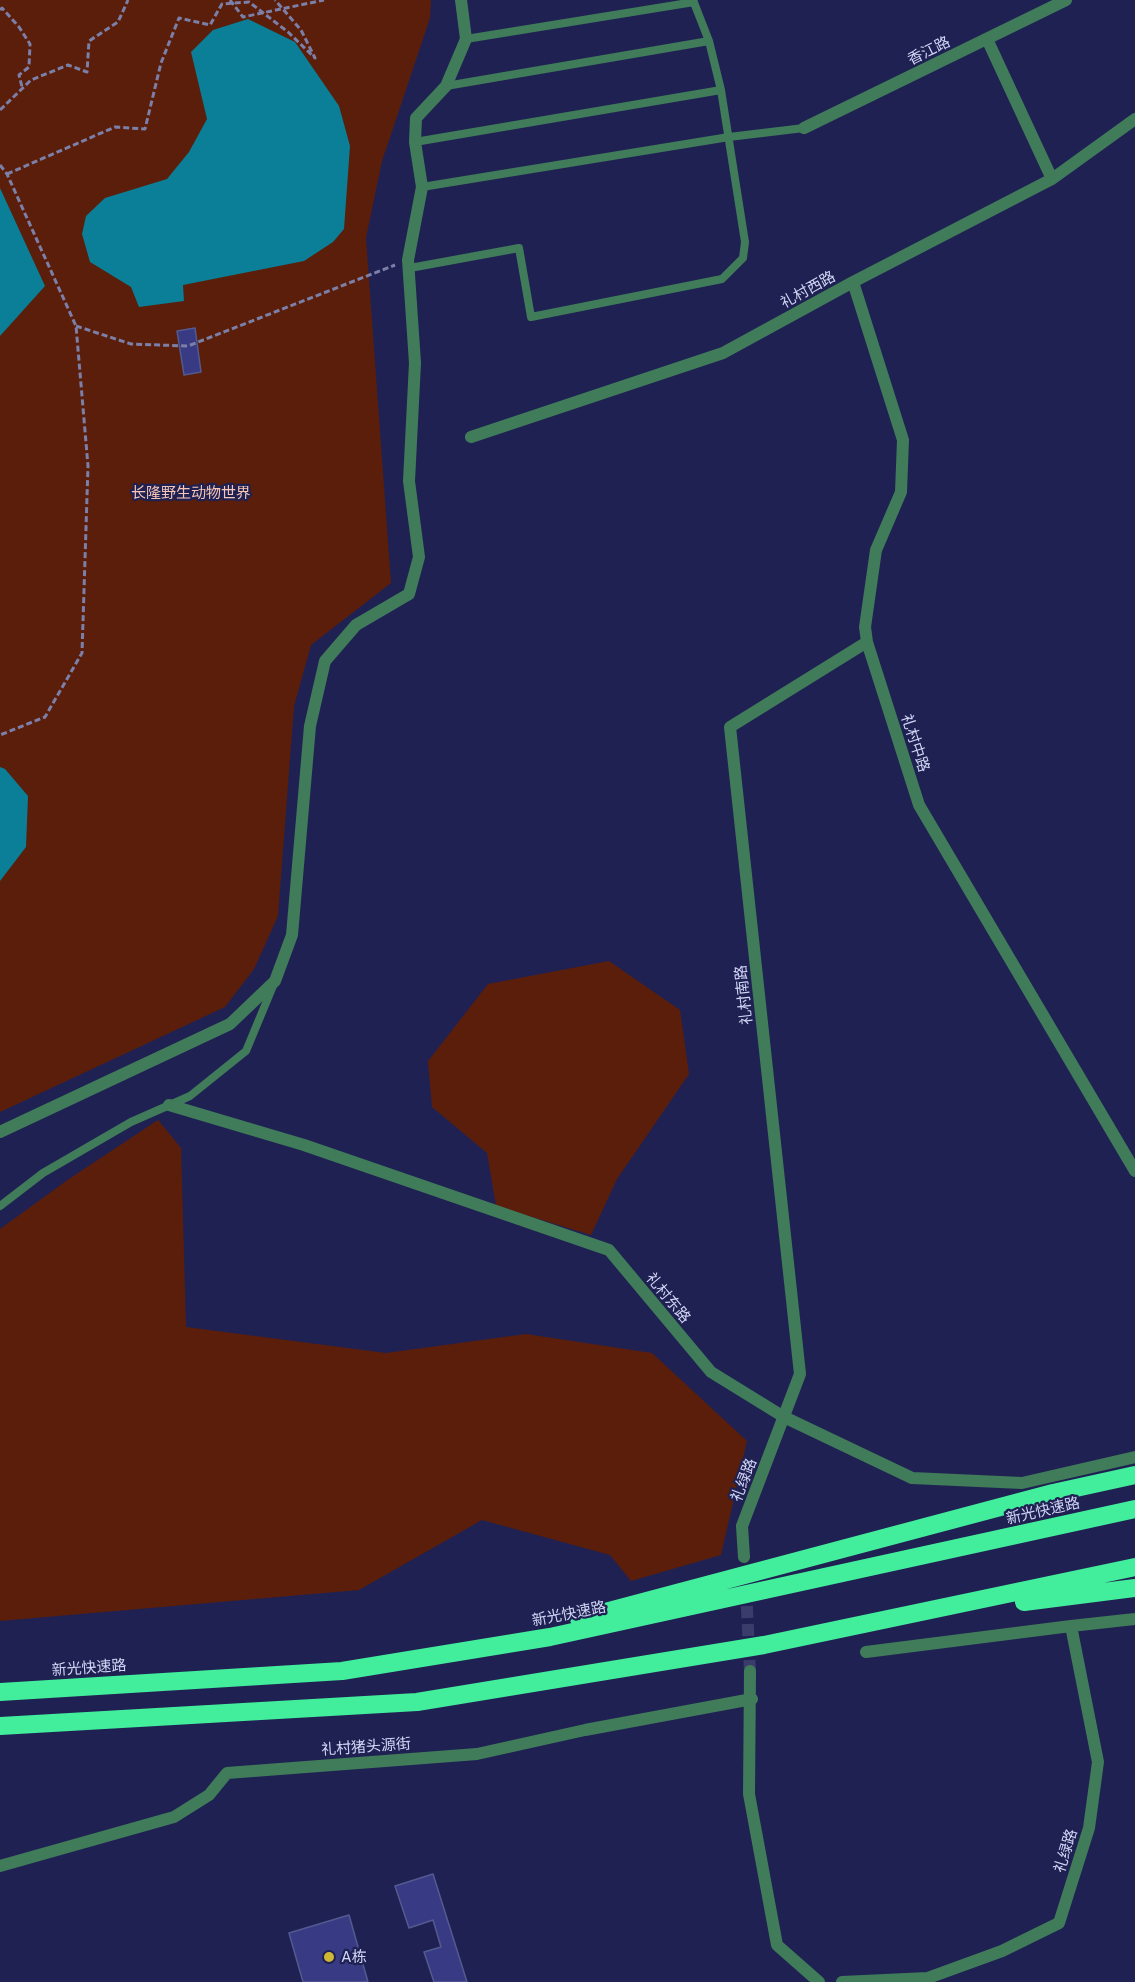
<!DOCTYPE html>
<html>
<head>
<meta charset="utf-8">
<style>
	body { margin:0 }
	canvas { display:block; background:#1f2152 }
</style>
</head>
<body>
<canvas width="1135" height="1982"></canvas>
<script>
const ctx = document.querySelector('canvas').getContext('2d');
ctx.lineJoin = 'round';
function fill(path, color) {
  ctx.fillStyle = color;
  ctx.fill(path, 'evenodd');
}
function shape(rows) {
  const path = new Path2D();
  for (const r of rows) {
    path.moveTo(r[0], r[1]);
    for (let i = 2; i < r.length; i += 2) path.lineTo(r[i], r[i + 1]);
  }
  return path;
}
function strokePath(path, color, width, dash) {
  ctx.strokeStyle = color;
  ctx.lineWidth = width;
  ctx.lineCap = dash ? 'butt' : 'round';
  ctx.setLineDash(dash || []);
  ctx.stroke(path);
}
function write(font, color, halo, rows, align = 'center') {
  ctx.font = font + ' "Public Sans","Noto Sans SC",sans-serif';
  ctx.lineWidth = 4.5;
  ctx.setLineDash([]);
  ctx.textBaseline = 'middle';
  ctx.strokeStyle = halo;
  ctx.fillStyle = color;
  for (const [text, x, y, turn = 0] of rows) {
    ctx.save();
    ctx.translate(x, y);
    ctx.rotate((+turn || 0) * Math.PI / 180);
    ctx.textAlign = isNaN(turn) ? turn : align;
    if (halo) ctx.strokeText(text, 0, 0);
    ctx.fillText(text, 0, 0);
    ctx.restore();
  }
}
fill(shape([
	[0,0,431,0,430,18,382,161,366,238,391,583,311,645,294,706,278,916,254,969,225,1007,0,1112],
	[609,961,680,1010,689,1074,617,1179,591,1235,496,1206,487,1153,432,1107,428,1061,488,984],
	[158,1120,181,1148,186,1327,386,1353,526,1334,652,1353,747,1441,721,1555,631,1581,610,1555,482,1520,359,1590,0,1621,0,1229,69,1179]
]), '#5a1e0b');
fill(shape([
	[248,19,295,42,339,106,350,146,344,229,333,242,304,261,183,285,184,301,139,307,131,287,90,262,82,234,86,216,105,198,167,179,189,152,207,119,191,52,213,30],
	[0,188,45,286,0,336],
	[0,767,5,769,28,796,26,847,0,881]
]), '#0a7f97');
const building = shape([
	[195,328,201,372,184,375,177,331,195,328],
	[433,1874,467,1982,434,1982,424,1952,441,1947,433,1920,409,1928,395,1886,433,1874],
	[349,1915,368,1982,303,1982,289,1933,349,1915]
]);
fill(building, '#383b84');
strokePath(building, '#535a90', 1.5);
strokePath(shape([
	[746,1588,750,1671]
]), '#3a3c6b', 12, [12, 6]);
strokePath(shape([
	[0,10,2,8,19,27,30,44,29,67,19,75,22,87],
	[0,110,31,80,68,65,87,72,89,41,118,22,128,0],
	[0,165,7,174,76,326,88,466,82,653,45,717,0,735],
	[7,174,115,127,145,129,161,63,179,18,210,25,222,4,249,2,288,32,315,58,301,30,275,0],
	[76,326,131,344,188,346,395,265]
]), '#7c7fa7', 3, [6, 3]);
strokePath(shape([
	[466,39,694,2],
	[446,86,709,41],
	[415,142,721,90],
	[422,187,729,137,804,128],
	[410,268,519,248,531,317,722,279,743,258,745,242,721,90,709,41,693,0],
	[0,1206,43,1173,131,1122,190,1096,246,1051,273,986]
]), '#407b5a', 8);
strokePath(shape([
	[987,39,1052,179],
	[804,128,1066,0],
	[853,282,903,440,901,492,876,550,865,627,867,642,919,805,1135,1171],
	[471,437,723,353,853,282,1052,179,1135,119],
	[169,1105,304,1145,609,1250,711,1372,784,1417,912,1478,1022,1483,1135,1457],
	[0,1132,230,1024,275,981,292,935,310,726,325,661,356,625,409,594,419,557,409,481,415,363,408,260,422,187,415,142,416,118,446,86,466,39,461,0],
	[744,1557,742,1526,800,1374,730,727,867,642],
	[866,1652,1071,1626],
	[750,1671,749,1794,777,1945,819,1982],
	[0,1866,174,1817,209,1795,227,1773,477,1754,585,1730,752,1699],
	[842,1982,928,1978,1002,1951,1059,1923,1089,1828,1098,1762,1071,1626,1135,1619]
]), '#407b5a', 12);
strokePath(shape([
	[1024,1602,1135,1588],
	[579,1619,1053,1493,1135,1475],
	[0,1692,342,1671,550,1637,1135,1509],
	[0,1726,417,1702,764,1645,1135,1567]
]), '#42ee9c', 18);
strokePath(shape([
	[230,0,243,17,324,0]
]), '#7c7fa7', 3, [6, 3]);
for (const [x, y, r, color] of [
	[329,1957,6,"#d1b736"]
]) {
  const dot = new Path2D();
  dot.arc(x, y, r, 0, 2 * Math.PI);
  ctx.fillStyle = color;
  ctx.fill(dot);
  strokePath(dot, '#1f2152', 2);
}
write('15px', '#d1d6f6', '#1f2152', [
	["香江路",929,51,-26],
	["礼村西路",808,290,-29],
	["礼村中路",915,743,72],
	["礼村南路",744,995,-96],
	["礼村东路",668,1298,50],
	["礼绿路",744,1480,-69],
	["新光快速路",1043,1511,-13],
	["新光快速路",569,1614,-11],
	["新光快速路",89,1668,-4],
	["礼村猪头源街",366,1747,-4],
	["礼绿路",1066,1851,-73]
]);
write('15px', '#f7c6b7', '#1f2152', [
	["长隆野生动物世界",191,493]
]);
write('15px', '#d1d6f6', '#1f2152', [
	["A栋",341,1957]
], 'left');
</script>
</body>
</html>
